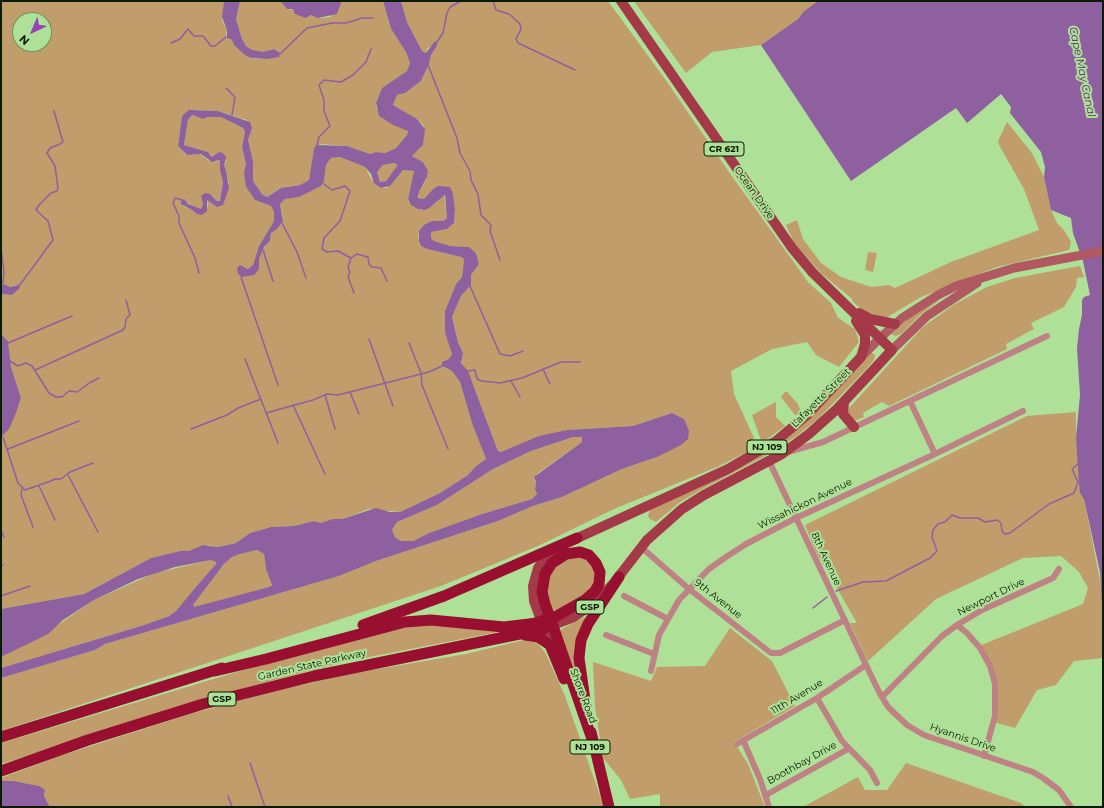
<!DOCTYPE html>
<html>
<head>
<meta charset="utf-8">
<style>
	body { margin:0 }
	#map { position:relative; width:1104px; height:808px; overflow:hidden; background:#aee098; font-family:Montserrat,sans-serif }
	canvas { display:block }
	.frame { position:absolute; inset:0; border:2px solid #091b02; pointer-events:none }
	.north { position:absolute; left:12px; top:12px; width:40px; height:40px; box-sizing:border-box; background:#aee098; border:1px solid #6c915c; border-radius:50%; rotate:224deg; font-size:11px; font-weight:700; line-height:16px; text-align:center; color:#091b02 }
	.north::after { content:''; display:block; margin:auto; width:14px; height:18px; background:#9644b3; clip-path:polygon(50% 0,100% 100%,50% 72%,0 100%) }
</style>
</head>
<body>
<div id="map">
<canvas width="1104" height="808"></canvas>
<div class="frame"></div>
<div class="north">N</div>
</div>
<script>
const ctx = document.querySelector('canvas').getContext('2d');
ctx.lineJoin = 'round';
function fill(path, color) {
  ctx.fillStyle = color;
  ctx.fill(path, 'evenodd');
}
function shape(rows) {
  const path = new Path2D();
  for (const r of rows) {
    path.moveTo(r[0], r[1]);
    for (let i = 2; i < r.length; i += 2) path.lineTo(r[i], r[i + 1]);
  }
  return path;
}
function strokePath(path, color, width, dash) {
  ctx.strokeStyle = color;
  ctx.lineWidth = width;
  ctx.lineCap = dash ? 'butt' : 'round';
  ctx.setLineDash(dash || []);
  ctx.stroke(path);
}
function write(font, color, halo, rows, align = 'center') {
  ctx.font = font + ' Montserrat,sans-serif';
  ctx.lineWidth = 4;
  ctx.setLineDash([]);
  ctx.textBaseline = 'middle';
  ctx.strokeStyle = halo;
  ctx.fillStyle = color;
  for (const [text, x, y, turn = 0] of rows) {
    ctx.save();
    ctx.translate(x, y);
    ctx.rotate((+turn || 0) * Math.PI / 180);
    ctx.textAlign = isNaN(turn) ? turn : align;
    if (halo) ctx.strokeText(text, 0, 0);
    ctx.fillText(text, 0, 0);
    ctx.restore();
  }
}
fill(shape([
	[1,1,224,1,222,20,227,30,226,35,230,40,232,40,234,45,247,56,254,59,267,59,271,58,278,51,273,49,263,53,252,50,246,46,242,39,236,19,240,1,280,1,285,7,291,10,293,9,296,14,303,17,311,15,321,18,330,17,339,10,342,1,383,1,391,29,406,52,410,63,407,71,382,88,376,103,376,107,383,119,408,130,407,135,396,148,385,153,376,152,370,154,347,146,321,144,314,148,309,180,300,185,286,187,277,190,267,197,262,194,253,181,253,170,248,140,250,134,247,120,218,111,195,110,182,116,178,146,186,155,200,154,208,160,216,162,220,160,223,182,220,201,217,201,213,196,201,197,203,205,202,209,198,209,186,202,183,206,192,210,197,214,208,207,207,200,214,205,221,206,229,182,224,166,226,161,218,153,213,157,208,152,184,145,188,120,192,115,204,119,208,117,221,117,243,128,245,132,242,147,246,164,246,187,255,200,271,206,274,212,274,221,259,246,253,265,248,269,242,266,238,274,259,267,259,259,262,250,270,241,271,233,275,230,283,217,280,204,285,199,297,197,324,181,326,165,331,158,340,157,365,167,372,180,381,188,387,188,403,170,414,171,408,199,409,202,421,210,436,203,444,195,447,218,443,221,432,221,418,234,419,241,421,246,427,249,461,257,464,259,462,277,456,284,445,311,445,333,452,354,449,359,444,361,444,368,452,371,460,382,471,419,486,459,476,466,468,475,440,493,400,512,369,509,342,519,321,523,314,521,294,526,271,527,250,533,236,543,218,547,208,545,189,551,180,551,151,558,84,594,1,609,1,437,16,413,21,398,11,367,8,341,1,334,1,294,12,295,16,285,10,287,1,283],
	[20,20,44,20,44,44,20,44],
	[401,1,608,1,665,79,731,175,808,282,831,303,838,318,855,329,859,342,839,367,816,355,807,342,772,349,731,371,734,394,754,438,754,445,751,450,717,467,614,509,540,545,441,586,1,731,1,678,95,650,105,644,339,576,376,561,498,521,533,506,562,497,622,469,657,457,684,419,672,413,633,426,567,430,501,452,498,451,473,384,461,362,463,353,458,342,452,317,461,296,471,285,471,275,479,264,476,253,469,247,450,246,434,241,431,238,431,232,447,229,454,223,455,209,453,194,432,190,424,199,419,198,419,192,426,180,428,171,423,162,412,156,423,145,424,126,417,119,393,105,397,95,405,93,421,81,429,64,431,55,438,44,428,48,426,53,422,51,407,22],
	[634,1,818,1,804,11,798,19,761,45,712,52,686,73],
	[1007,122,1032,153,1044,177,1051,210,1057,223,1064,230,1071,242,1069,250,997,267,921,297,886,318,865,312,854,303,851,298,821,273,794,243,786,225,797,220,803,239,821,263,841,277,871,287,889,285,895,288,951,262,1039,230,1024,189,999,145,998,141],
	[394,163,399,165,386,181,380,182,377,172,383,165],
	[868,252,877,253,873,272,865,270],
	[1080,266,1084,277,1077,278,1076,287,1064,307,1031,323,1034,329,1006,344,1007,349,889,406,882,402,863,413,864,417,857,420,851,419,846,413,850,407,923,327,955,304,987,287,1015,278],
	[942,298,921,314,902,333,896,336,891,334,908,319],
	[871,352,875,355,874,360,867,368,818,419,795,437,765,456,704,488,680,502,656,522,650,519,648,516,650,510,713,481,768,451],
	[786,391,798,404,801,412,797,415,795,415,781,397],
	[776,402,776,417,785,426,762,443,752,415],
	[1076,412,1076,432,1084,498,1103,596,1103,658,1074,661,1056,685,1037,690,1015,728,993,722,997,689,979,646,1083,604,1088,588,1079,572,1061,556,1023,558,936,599,868,661,850,623,857,623,816,552,805,525,1027,416],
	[573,437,582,437,582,442,537,474,534,480,536,482,535,489,537,494,532,499,482,514,429,533,413,541,401,541,395,537,392,530,397,522,437,505,493,469,531,451],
	[257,550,264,554,266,569,272,584,269,587,194,608,193,605,224,564,232,557,240,554],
	[585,556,597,572,593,589,552,614,547,599,547,579,563,558],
	[211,560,214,560,217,564,176,611,169,616,141,626,1,668,1,657,19,648,55,627,94,600,155,573],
	[587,616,579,685,560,630],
	[424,624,497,630,498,632,349,661,278,679,196,702,1,764,1,743,330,644,396,628],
	[730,628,772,661,795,706,734,742,748,764,765,807,660,807,660,794,630,799,621,780,603,758,595,707,593,662,651,681,657,667,705,666],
	[524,640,537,643,545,652,565,696,604,807,50,807,44,796,45,792,34,785,14,781,1,781,1,778,63,755,190,714,275,691,349,674,466,654],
	[906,763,1021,803,1025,807,803,807,858,777,865,790,887,790]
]), '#c09d6b');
fill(shape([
	[224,1,240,1,236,19,242,39,246,46,252,50,263,52,274,49,280,53,279,57,267,59,251,58,245,55,234,45,232,40,227,38,227,30,222,17],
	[280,1,342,1,337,14,318,18,311,15,305,18,295,14,293,9,287,9],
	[383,1,401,1,407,22,422,51,426,53,435,41,438,44,431,55,429,64,421,81,405,93,397,95,393,105,417,119,425,129,423,145,412,156,423,162,428,171,427,177,419,192,418,198,424,199,432,190,438,186,450,187,453,194,455,209,454,223,447,229,431,232,431,238,434,241,450,246,469,247,476,253,479,264,471,275,471,285,461,296,452,317,458,342,463,353,461,363,468,371,498,451,501,452,539,436,567,430,633,426,672,413,684,419,689,431,688,439,681,445,657,457,622,469,562,497,533,506,498,521,376,561,339,576,105,644,95,650,1,678,1,668,141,626,169,616,176,611,196,587,216,564,216,562,211,560,175,567,138,579,94,600,63,620,48,634,1,657,1,609,84,594,151,558,180,551,189,551,203,545,218,547,236,543,250,533,271,527,294,526,314,521,321,523,333,519,342,519,376,508,390,512,400,512,440,493,468,475,476,466,486,459,472,423,460,382,452,371,442,366,442,362,449,359,452,354,445,333,445,311,456,284,462,277,464,259,461,257,427,249,421,246,419,241,419,231,424,225,432,221,443,221,447,218,445,195,429,208,425,210,418,209,411,205,408,199,414,171,403,170,390,186,381,188,374,183,371,174,365,167,340,157,331,158,326,165,324,181,321,186,299,197,285,199,280,204,283,221,277,229,271,233,270,241,264,247,259,259,259,269,254,275,242,277,238,274,237,268,240,265,248,269,253,265,259,246,274,221,274,212,271,206,255,200,246,187,244,173,246,164,242,147,245,132,243,128,221,117,208,117,203,119,192,115,188,120,184,145,208,152,212,157,219,152,223,153,226,157,224,166,226,170,229,188,223,205,217,207,207,200,207,211,202,215,197,214,192,210,181,204,181,201,184,199,188,204,201,209,203,205,201,196,205,193,210,194,217,201,220,201,223,182,220,170,220,160,212,162,201,154,187,155,178,146,182,116,189,110,218,111,250,122,252,128,248,140,253,162,253,181,262,194,267,197,281,188,300,185,309,180,314,148,317,145,347,146,370,154,376,152,385,153,396,148,407,135,408,131,393,125,379,116,376,103,382,88,407,71,410,63,406,52,391,29],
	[394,163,398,165,386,181,380,182,377,172,383,165],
	[573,437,582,437,582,442,534,477,536,482,535,489,537,494,532,499,482,514,429,533,413,541,401,541,395,537,392,530,397,522,437,505,493,469,531,451],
	[257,550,264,554,266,569,272,585,269,587,194,607,193,605,224,564,232,557,240,554],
	[818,1,1103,1,1103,623,1100,572,1084,499,1080,493,1079,483,1076,438,1080,395,1077,348,1079,329,1082,315,1082,300,1084,297,1090,295,1083,261,1073,233,1071,218,1051,210,1044,177,1045,167,1041,152,1010,113,1011,107,1001,94,967,123,956,108,851,181,761,45,798,19,804,11],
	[1,283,10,287,18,285,20,288,12,295,1,294],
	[1,334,8,341,11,367,21,398,16,413,9,429,1,437],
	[1,781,14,781,39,786,45,790,44,796,50,807,1,807]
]), '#8e609f');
strokePath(shape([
	[493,1,496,10,509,14,520,24,521,29,516,39,518,43,575,70],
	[437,42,443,33,447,13,450,7,461,1],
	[171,43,180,39,188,29,194,36,203,36,211,46,215,46,226,37],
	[280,54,307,28,332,23,346,23,362,18,373,18],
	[428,65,457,138,460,153,470,171,471,180,478,194,481,215,491,225,490,231,500,260],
	[226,88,235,97,232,115],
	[317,145,319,137,330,126,324,111,324,100,319,85,324,80,341,82,353,75,366,62,371,49],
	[324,184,332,190,345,186,350,191,340,221,324,238,322,249,327,252,338,251,351,258],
	[182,200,175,198,173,203,179,216,179,223,195,258,199,273],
	[282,223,297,252,306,278],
	[1,247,4,272,3,283],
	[263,250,273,281],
	[241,277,278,385],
	[19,286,53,240,48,221,36,210,39,205,51,193,57,191,58,188,55,166,47,153,50,148,60,144,63,142,54,111],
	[470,286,500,354,510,356,523,351],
	[354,293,348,277,350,272,348,267,351,258,357,254,368,257,369,264,372,267,381,268,387,281],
	[369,339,393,406],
	[8,343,72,316],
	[409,343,421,373,422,385,448,449],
	[245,359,278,443],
	[10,361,18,366,26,363,32,366,49,393,56,397,62,397,69,391,77,392,91,382,99,378],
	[543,369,550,384],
	[35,370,123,330,125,327,126,319,130,315,126,300],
	[468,371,475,370,477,379,482,381,500,383,522,378,561,362,580,362],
	[511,381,520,397],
	[350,392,359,414],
	[325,395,335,429],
	[293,405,325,474],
	[266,413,313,400,327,394,338,395,429,372,442,366],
	[191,429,227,415,238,408,261,399],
	[3,437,18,483,25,490,51,481,55,479,61,479,70,472,93,463],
	[8,449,79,421],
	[68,475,98,532],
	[39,486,55,520],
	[22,489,21,495,33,527],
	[1,530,4,537],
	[1,566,3,565],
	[836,591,863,582,886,581,930,558,937,551,932,537,933,530,938,524,945,522,952,515,960,518,978,518,985,522,997,520,1001,523,1002,531,1005,534,1010,533,1049,504,1074,493,1078,482,1072,469,1079,463],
	[1,596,30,586],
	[813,608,827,597],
	[250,763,265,807],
	[228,796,232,807]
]), '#8e609f', 1.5);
strokePath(shape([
	[910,401,935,454],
	[788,452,823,442,1047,336],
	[769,461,879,692,888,707,907,725,924,735,1033,772,1043,778,1059,790,1071,807],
	[641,547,689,589,771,653,780,653,845,620],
	[624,596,668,619],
	[957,625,967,633,980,648,990,666,995,684,995,716,984,756],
	[606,635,654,654],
	[651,671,659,635,679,600,709,569,726,557,746,544,796,518,935,454,1023,411],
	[882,697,942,636,957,625,982,610,1053,578,1059,569],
	[817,698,842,741,870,770,877,783],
	[743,740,760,779,769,807],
	[737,744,817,698,866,665],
	[766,795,848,749]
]), '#be8285', 6);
strokePath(shape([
	[892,350,927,316,977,283],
	[861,357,880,338,902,318,938,295,956,286,1014,268,1103,251]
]), '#b05960', 9);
strokePath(shape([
	[859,313,870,319,895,324],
	[844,402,843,414,854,427],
	[571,541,728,469,776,441,807,415,861,357,865,344,865,335,856,321],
	[545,628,574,617,598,600,613,584,647,540,682,509,704,495,782,454,809,434,837,409,892,350,813,273,792,248,621,1],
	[550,645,534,601,533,586,538,568,546,557,555,551]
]), '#a43947', 10);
strokePath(shape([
	[363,625,444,596,577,538],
	[525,635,538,637,550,645,564,679],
	[215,671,266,659,405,622,431,620,504,627,529,624,536,623,550,618,555,617,585,600,595,591,599,584,600,572,596,563,589,555,580,552,566,554,552,563,545,574,542,592,545,604,550,618,553,626,584,716,592,739],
	[586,707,579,658,581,640,588,624,619,577],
	[591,732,609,807],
	[1,737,222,668],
	[1,771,88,740,203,704,314,676,544,629]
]), '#980f30', 11);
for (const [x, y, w] of [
	[724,149,40],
	[767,447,40],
	[590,607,28],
	[222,699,28],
	[590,747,40]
]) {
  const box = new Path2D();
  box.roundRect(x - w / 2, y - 7, w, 14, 3);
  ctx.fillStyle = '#aee098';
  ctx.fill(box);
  strokePath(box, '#091b02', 1);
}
write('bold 9px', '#091b02', null, [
	["CR 621",724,149],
	["NJ 109",767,447],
	["GSP",590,607],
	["GSP",222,699],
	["NJ 109",590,747]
]);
write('10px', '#091b02', '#aee098', [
	["Ocean Drive",754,193,55],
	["Lafayette Street",821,398,-45],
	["Wissahickon Avenue",805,504,-26],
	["8th Avenue",826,559,65],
	["Newport Drive",991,597,-26],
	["9th Avenue",718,599,38],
	["Garden State Parkway",312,665,-13],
	["Shore Road",583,696,69],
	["11th Avenue",797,697,-31],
	["Hyannis Drive",963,738,19],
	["Boothbay Drive",802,763,-29]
]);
write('italic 11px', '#591f6d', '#aee098', [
	["Cape May Canal",1082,72,78]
]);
</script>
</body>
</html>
